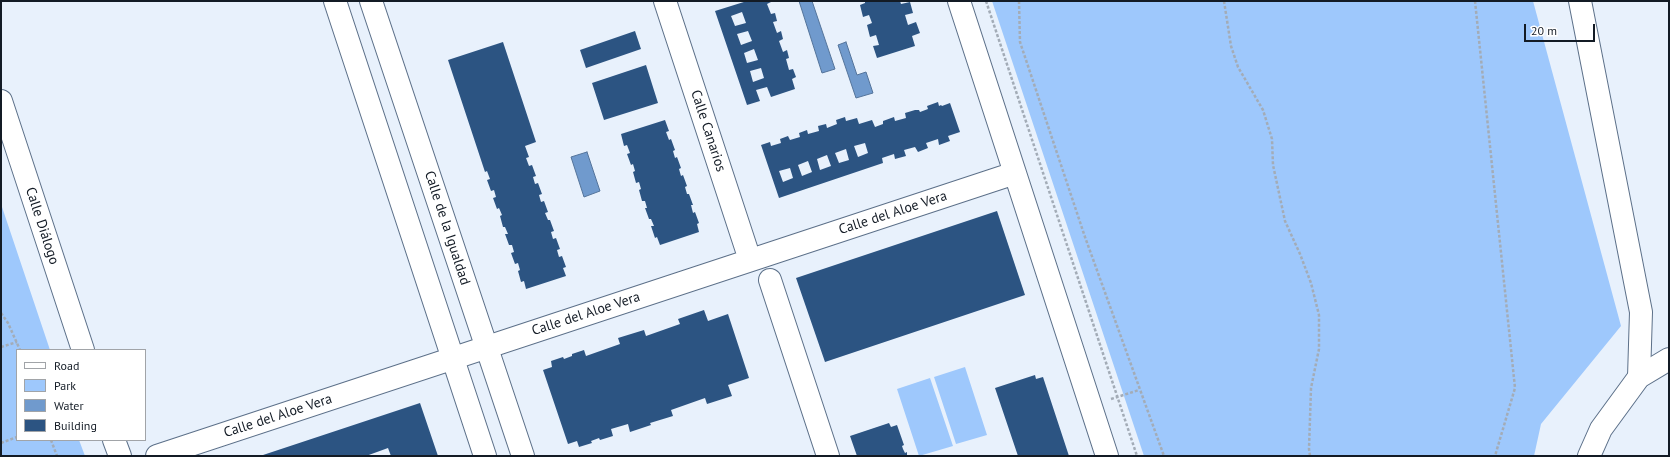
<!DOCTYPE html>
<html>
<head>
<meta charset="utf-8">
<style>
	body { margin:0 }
	#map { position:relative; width:1670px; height:457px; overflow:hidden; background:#e8f1fc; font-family:"PT Sans",sans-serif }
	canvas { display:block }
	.frame { position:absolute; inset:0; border:2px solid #131b25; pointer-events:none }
	.legend { position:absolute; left:16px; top:349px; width:130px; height:92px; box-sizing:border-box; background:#fff; border:1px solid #a1a4a8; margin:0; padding:5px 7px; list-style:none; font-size:12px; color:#131b25 }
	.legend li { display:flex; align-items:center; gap:8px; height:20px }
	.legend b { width:20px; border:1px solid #a1a4a8 }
	.scale { position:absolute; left:1524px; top:24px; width:71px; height:18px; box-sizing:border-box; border:2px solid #131b25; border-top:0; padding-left:5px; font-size:12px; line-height:14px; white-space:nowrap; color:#131b25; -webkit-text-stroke:3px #fff; paint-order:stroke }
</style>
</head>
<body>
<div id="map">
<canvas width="1670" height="457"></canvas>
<div class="frame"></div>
<ul class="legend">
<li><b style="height:5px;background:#fff"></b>Road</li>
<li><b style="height:11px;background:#9ec8fc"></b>Park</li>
<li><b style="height:11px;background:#709acd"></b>Water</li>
<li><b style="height:11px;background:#2c5482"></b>Building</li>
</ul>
<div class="scale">20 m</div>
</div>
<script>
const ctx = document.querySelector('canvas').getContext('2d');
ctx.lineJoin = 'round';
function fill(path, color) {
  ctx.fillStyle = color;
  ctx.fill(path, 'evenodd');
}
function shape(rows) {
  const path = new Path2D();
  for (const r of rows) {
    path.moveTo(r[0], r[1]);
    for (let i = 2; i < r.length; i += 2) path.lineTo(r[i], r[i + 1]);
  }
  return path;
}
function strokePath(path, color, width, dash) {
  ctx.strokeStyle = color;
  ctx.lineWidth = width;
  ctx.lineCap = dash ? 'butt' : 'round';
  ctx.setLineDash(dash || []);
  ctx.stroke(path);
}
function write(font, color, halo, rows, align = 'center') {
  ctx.font = font + ' "PT Sans",sans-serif';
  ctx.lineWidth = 4;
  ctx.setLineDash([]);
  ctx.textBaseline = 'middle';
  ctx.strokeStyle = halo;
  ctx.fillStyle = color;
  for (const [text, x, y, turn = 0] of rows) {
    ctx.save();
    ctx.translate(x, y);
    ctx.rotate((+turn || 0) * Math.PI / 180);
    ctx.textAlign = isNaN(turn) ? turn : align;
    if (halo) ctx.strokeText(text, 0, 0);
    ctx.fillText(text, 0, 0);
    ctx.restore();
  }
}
fill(shape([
	[992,1,1533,1,1621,326,1541,424,1534,456,1144,456],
	[1,204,50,350,17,350,17,440,79,440,85,456,1,456],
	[965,367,987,435,956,444,934,377],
	[930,378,953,446,919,456,897,389]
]), '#9ec8fc');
const water = shape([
	[799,1,812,1,835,69,822,73,799,1],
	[846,42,857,75,866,72,873,93,856,98,838,45,846,42],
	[587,152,600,191,584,197,571,157,587,152]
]);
fill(water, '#709acd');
strokePath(water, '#54749b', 1);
fill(shape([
	[747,1,770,1,771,2,767,4,771,14,775,13,777,21,773,22,777,33,781,31,783,39,779,41,783,52,787,50,789,58,786,59,789,70,793,69,796,77,792,79,795,89,771,97,767,87,756,90,760,101,747,105,715,11],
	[742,12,746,23,735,26,731,16],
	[748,31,752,41,741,45,737,34],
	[754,49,758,60,747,63,744,53],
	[761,68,764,78,753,82,750,71],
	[865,1,900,1,901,4,910,2,913,13,905,15,908,25,916,22,920,33,912,36,915,46,877,58,873,46,879,45,876,35,870,37,867,25,872,23,869,15,863,17,860,5,865,3],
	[635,31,641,49,586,68,580,50],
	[503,42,536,142,525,146,529,157,526,158,529,166,532,165,536,176,533,177,535,184,538,183,542,194,539,195,541,202,544,201,548,212,545,213,548,220,550,220,554,231,551,232,553,239,556,238,560,249,557,250,559,257,562,256,566,267,563,268,566,276,526,289,524,281,521,282,518,271,520,270,518,263,515,264,511,253,514,252,512,245,509,245,505,234,508,234,505,227,503,227,500,216,502,215,499,208,497,209,493,198,496,197,494,190,491,191,487,180,490,179,487,171,485,172,448,60],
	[646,65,658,103,604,120,592,83],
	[938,102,939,106,941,105,942,106,950,103,960,132,948,136,950,141,939,145,938,139,926,143,928,148,918,152,915,147,904,150,906,156,895,159,894,154,882,158,883,163,779,198,761,145,770,142,771,146,781,143,780,139,788,136,790,140,800,137,799,133,807,130,808,134,819,131,818,126,826,124,827,128,837,124,836,120,845,117,846,121,857,118,859,124,872,120,875,127,883,124,883,121,894,117,895,121,906,118,905,113,915,110,919,110,920,112,928,109,927,106],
	[865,143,868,153,858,157,854,146],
	[846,149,849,160,839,163,835,153],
	[827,155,831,166,820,170,817,159],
	[808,161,812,172,802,176,798,165],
	[790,168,793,178,783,182,779,171],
	[665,120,669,131,666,132,669,140,671,139,675,150,673,151,675,158,677,157,681,168,679,169,681,176,683,175,687,186,685,187,687,194,689,194,693,205,691,205,693,213,695,212,699,223,697,224,699,232,660,245,657,237,655,238,651,226,654,226,651,219,649,219,645,208,647,208,645,201,642,201,639,190,641,189,639,182,636,183,633,172,635,171,633,164,631,165,627,154,630,153,627,145,624,146,621,134],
	[997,211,1025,295,825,362,796,278],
	[704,310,708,321,728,314,749,378,728,385,732,396,707,404,705,398,671,410,673,416,650,423,651,425,630,432,628,424,611,429,613,436,600,440,599,438,591,441,592,443,579,447,577,441,568,444,543,370,552,367,551,361,563,357,564,359,572,356,572,354,584,350,586,356,620,344,618,338,644,330,646,336,680,324,678,319],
	[1035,375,1036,379,1043,377,1069,456,1018,456,995,388],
	[420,403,438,456,391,456,388,448,366,456,260,456],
	[889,423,891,427,897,425,904,445,902,446,903,449,905,453,907,452,907,456,857,456,850,436]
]), '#2c5482');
const minor = shape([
	[665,1,750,260],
	[959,1,1107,456],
	[1,101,83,350],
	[770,280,828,456],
	[114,440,120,456],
	[157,456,1015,173]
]);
const major = shape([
	[335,1,485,456],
	[371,1,523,456],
	[1589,456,1601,429,1639,377,1669,359]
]);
const highway = shape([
	[1580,1,1641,312,1639,377]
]);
strokePath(minor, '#5c7089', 24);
strokePath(major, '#5c7089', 24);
strokePath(highway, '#5c7089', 24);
strokePath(shape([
	[986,1,1137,456],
	[1019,1,1020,42,1085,237,1164,456],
	[1224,1,1231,46,1238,67,1263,110,1272,139,1273,165,1285,221,1300,254,1311,283,1319,315,1319,349,1311,388,1309,449,1310,456],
	[1475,1,1515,388,1495,456],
	[1,313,8,323,20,350],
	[1,347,17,342],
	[1111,399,1139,390],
	[51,440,57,456],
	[1,443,17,437]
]), '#a3acb7', 2.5, [3, 2]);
strokePath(minor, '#fff', 22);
strokePath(major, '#fff', 22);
strokePath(highway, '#fff', 22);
write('14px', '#131b25', '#fff', [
	["Calle Canarios",708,131,72],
	["Calle del Aloe Vera",893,213,-18],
	["Calle Diálogo",42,226,72],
	["Calle de la Igualdad",447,228,72],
	["Calle del Aloe Vera",586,314,-18],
	["Calle del Aloe Vera",278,416,-18]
]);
</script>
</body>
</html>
